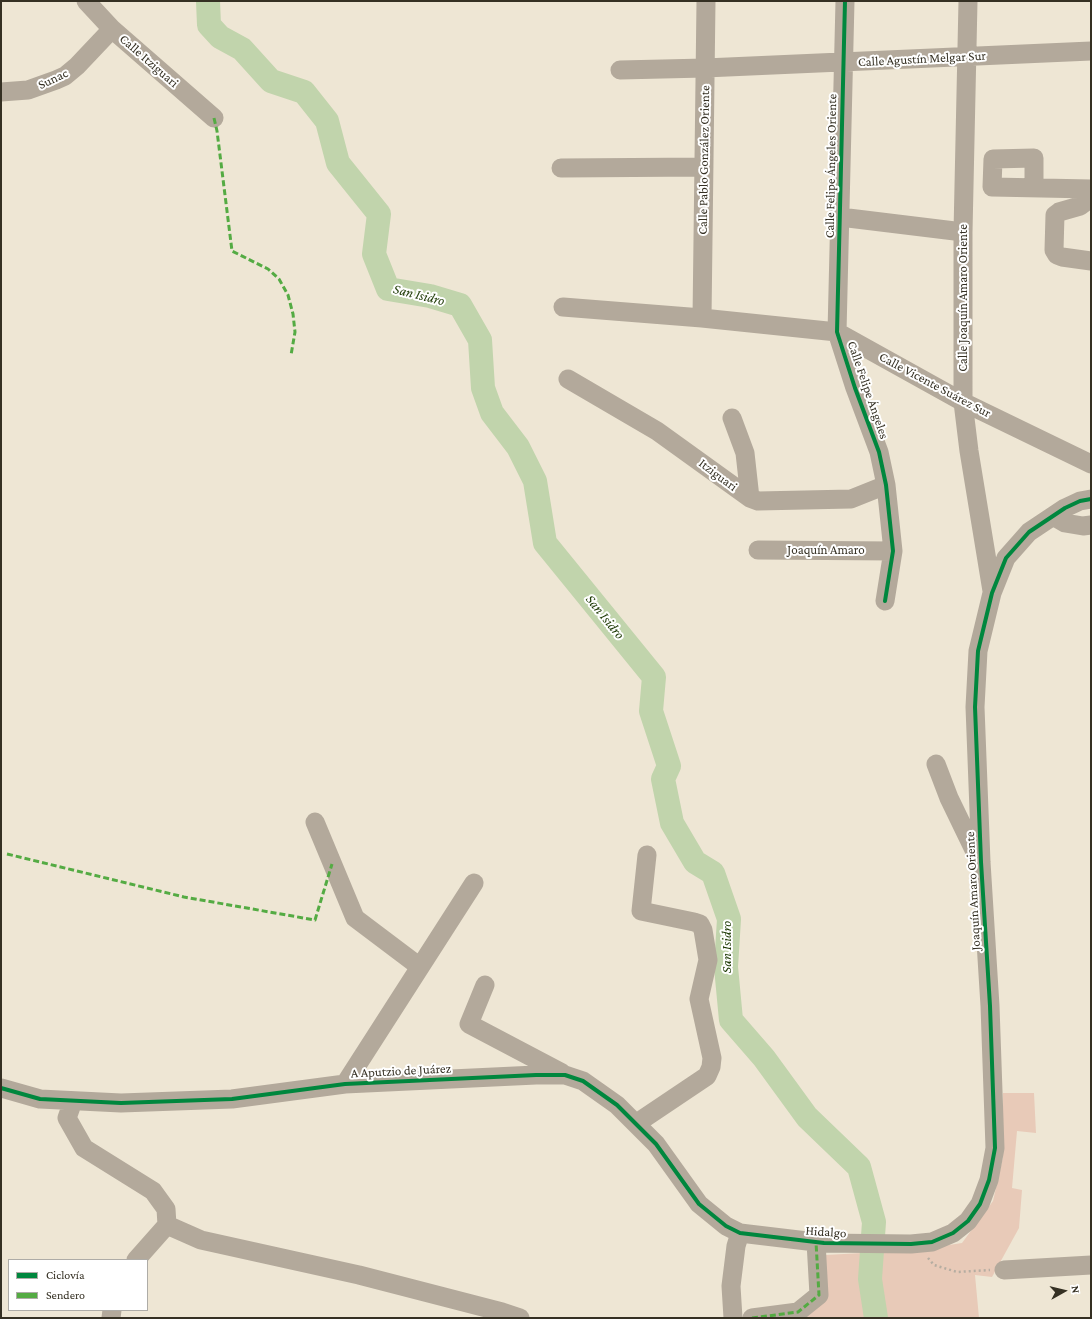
<!DOCTYPE html>
<html>
<head>
<meta charset="utf-8">
<style>
	body { margin:0 }
	#map { position:relative; width:1092px; height:1319px; overflow:hidden; background:#eee6d4; font-family:"Crimson Pro",serif }
	canvas { display:block }
	.frame { position:absolute; inset:0; border:2px solid #353023; pointer-events:none }
	.legend { position:absolute; left:8px; top:1259px; width:140px; height:52px; box-sizing:border-box; background:#fff; border:1px solid #aeaca7; margin:0; padding:5px 7px; list-style:none; font-size:12px; color:#353023 }
	.legend li { display:flex; align-items:center; gap:8px; height:20px }
	.legend b { width:20px; border:1px solid #aeaca7 }
	.north { position:absolute; left:1044px; top:1271px; width:40px; height:40px; -webkit-text-stroke:3px #fff; paint-order:stroke; rotate:82deg; font-size:11px; font-weight:700; line-height:16px; text-align:center; color:#353023 }
	.north::after { content:''; display:block; margin:auto; width:14px; height:18px; background:#353023; clip-path:polygon(50% 0,100% 100%,50% 72%,0 100%) }
</style>
</head>
<body>
<div id="map">
<canvas width="1092" height="1319"></canvas>
<div class="frame"></div>
<ul class="legend">
<li><b style="height:5px;background:#00873e"></b>Ciclovía</li>
<li><b style="height:5px;background:#54ab43"></b>Sendero</li>
</ul>
<div class="north">N</div>
</div>
<script>
const ctx = document.querySelector('canvas').getContext('2d');
ctx.lineJoin = 'round';
function fill(path, color) {
  ctx.fillStyle = color;
  ctx.fill(path, 'evenodd');
}
function shape(rows) {
  const path = new Path2D();
  for (const r of rows) {
    path.moveTo(r[0], r[1]);
    for (let i = 2; i < r.length; i += 2) path.lineTo(r[i], r[i + 1]);
  }
  return path;
}
function strokePath(path, color, width, dash) {
  ctx.strokeStyle = color;
  ctx.lineWidth = width;
  ctx.lineCap = dash ? 'butt' : 'round';
  ctx.setLineDash(dash || []);
  ctx.stroke(path);
}
function write(font, color, halo, rows, align = 'center') {
  ctx.font = font + ' "Crimson Pro",serif';
  ctx.lineWidth = 4;
  ctx.setLineDash([]);
  ctx.textBaseline = 'middle';
  ctx.strokeStyle = halo;
  ctx.fillStyle = color;
  for (const [text, x, y, turn = 0] of rows) {
    ctx.save();
    ctx.translate(x, y);
    ctx.rotate((+turn || 0) * Math.PI / 180);
    ctx.textAlign = isNaN(turn) ? turn : align;
    if (halo) ctx.strokeText(text, 0, 0);
    ctx.fillText(text, 0, 0);
    ctx.restore();
  }
}
fill(shape([
	[1003,1093,1034,1093,1036,1133,1017,1131,1012,1188,1022,1190,1019,1228,992,1277,975,1275,979,1318,802,1318,825,1300,826,1255,917,1250,962,1243,993,1201,1003,1157]
]), '#e8cab8');
strokePath(shape([
	[208,1,209,25,220,37,242,49,271,81,304,92,327,121,338,163,379,214,374,254,388,289,430,296,460,305,480,340,483,388,492,413,518,447,535,481,545,543,654,677,651,711,669,766,663,779,672,823,695,862,713,873,729,919,726,967,731,1020,764,1058,807,1117,859,1167,874,1222,870,1279,876,1318]
]), '#c1d4ac', 24);
strokePath(shape([
	[928,1258,934,1265,957,1272,990,1270]
]), '#b5ada1', 2.5, [2, 3]);
strokePath(shape([
	[86,1,112,29,214,118],
	[845,1,837,332,855,388,879,452,886,485,893,551,885,601],
	[968,1,963,232,963,402,969,451,992,591],
	[620,70,705,68,1091,51],
	[1,92,28,90,56,80,65,76,77,66,112,29],
	[561,168,704,167],
	[1034,188,1034,158,993,159,992,187,1091,189],
	[1091,198,1080,206,1059,212,1055,215,1054,250,1057,255,1062,257,1091,261],
	[840,217,963,232],
	[563,307,702,318,837,332,963,402,1091,464],
	[702,318,706,1],
	[568,379,657,431,750,498,758,501,851,499,886,485],
	[732,418,745,453,750,498],
	[1053,516,1065,523,1083,526,1091,525],
	[758,550,893,551],
	[936,764,949,798,978,858],
	[315,822,355,918,420,967],
	[485,985,469,1024,562,1073],
	[345,1084,474,883],
	[1,1088,40,1099,121,1103,232,1099,345,1084,536,1075,565,1075,583,1081,617,1105,656,1144,699,1204,726,1226,740,1233,824,1243,911,1244,932,1242,953,1233,968,1221,980,1204,989,1180,995,1148,990,1006,981,862,975,707,978,651,992,593,1006,558,1029,532,1065,508,1080,501,1091,499],
	[73,1101,67,1118,84,1148,153,1191,166,1209,167,1225,201,1240,359,1275,502,1312,520,1318],
	[637,1123,707,1076,711,1067,712,1058,699,999,708,960,703,930,700,924,694,922,641,911,647,855],
	[136,1260,167,1225],
	[1004,1270,1091,1265],
	[111,1318,112,1310],
	[733,1318,731,1286,736,1246,740,1233],
	[752,1318,798,1312,819,1295,816,1242]
]), '#b3a99b', 19);
strokePath(shape([
	[214,118,217,131,232,251,268,269,279,279,288,295,293,314,295,332,291,355],
	[7,854,184,897,315,920,332,864],
	[752,1318,798,1312,819,1295,816,1242]
]), '#54ab43', 3, [6, 3]);
strokePath(shape([
	[845,1,837,332,855,388,879,452,886,485,893,551,885,601],
	[1,1088,40,1099,121,1103,232,1099,345,1084,536,1075,565,1075,583,1081,617,1105,656,1144,699,1204,726,1226,740,1233,824,1243,911,1244,932,1242,953,1233,968,1221,980,1204,989,1180,995,1148,990,1006,981,862,975,707,978,651,992,593,1006,558,1029,532,1065,508,1080,501,1091,499]
]), '#00873e', 4);
write('13px', '#353023', '#fff', [
	["Calle Agustín Melgar Sur",922,59,-3],
	["Calle Itziguari",149,61,41],
	["Sunac",53,79,-25],
	["Calle Pablo González Oriente",704,160,-89],
	["Calle Felipe Ángeles Oriente",831,166,-89],
	["Calle Joaquín Amaro Oriente",963,298,-90],
	["Calle Vicente Suárez Sur",935,385,28],
	["Calle Felipe Ángeles",868,390,71],
	["Itziguari",718,475,37],
	["Joaquín Amaro",826,550],
	["Joaquín Amaro Oriente",973,891,-93],
	["A Aputzio de Juárez",401,1071,-3],
	["Hidalgo",826,1232,4]
]);
write('italic 14px', '#1e3a05', '#fff', [
	["San Isidro",419,295,14],
	["San Isidro",605,617,51],
	["San Isidro",727,947,-90]
]);
</script>
</body>
</html>
